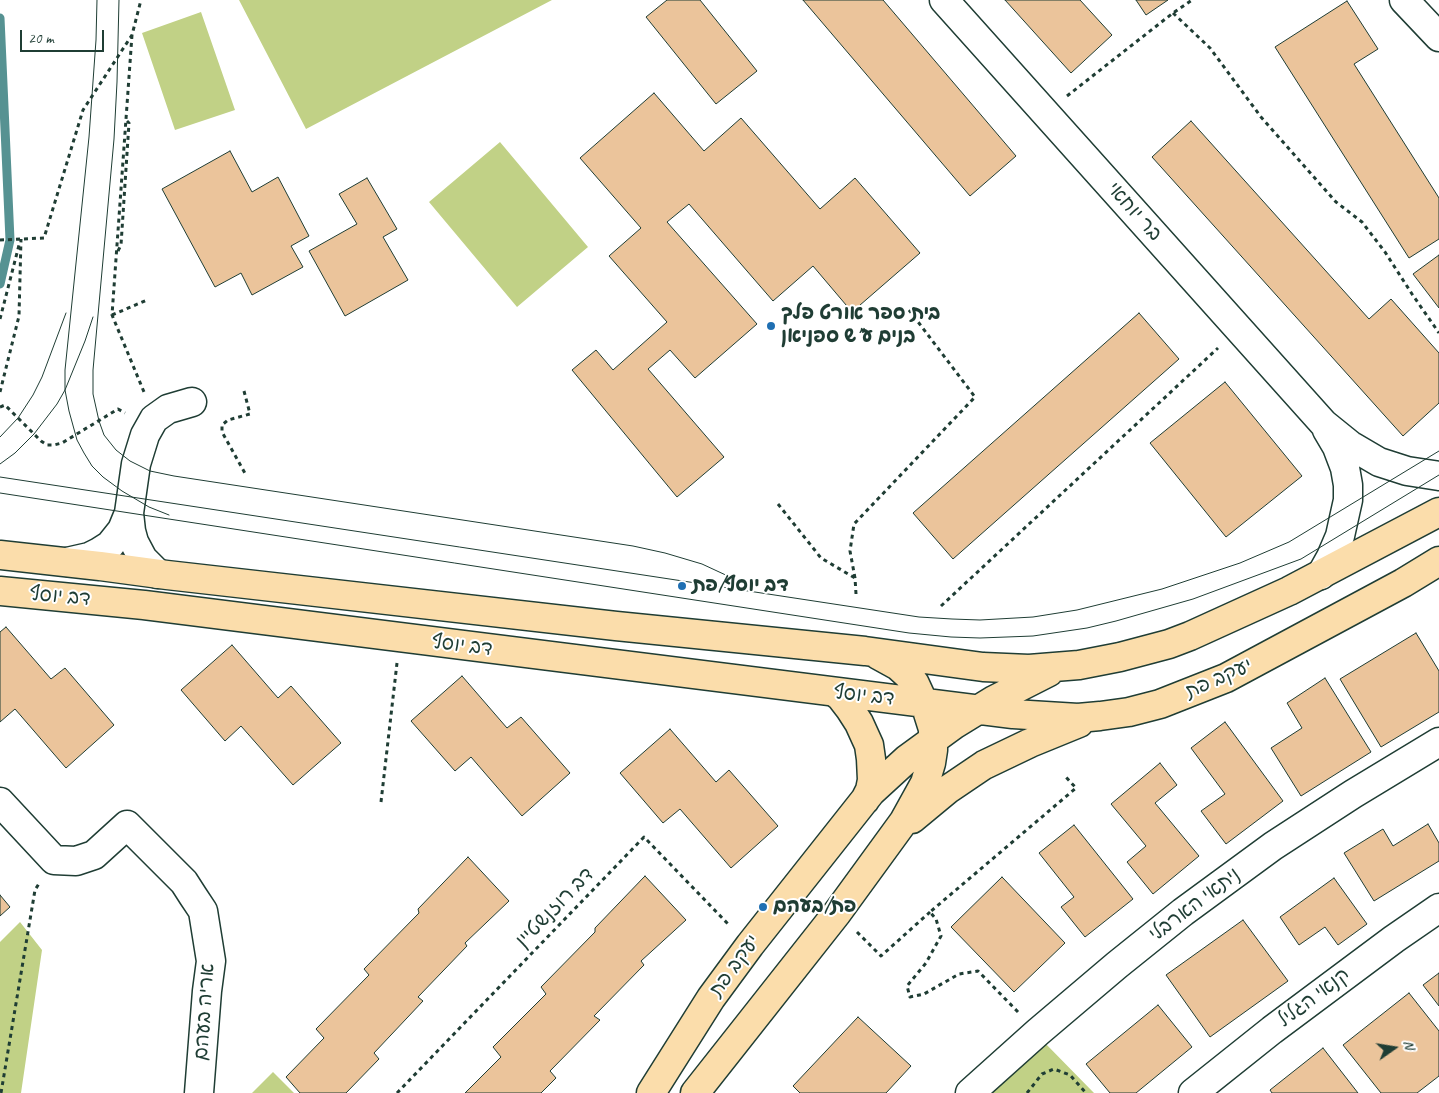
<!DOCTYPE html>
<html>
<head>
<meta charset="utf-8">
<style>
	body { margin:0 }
	#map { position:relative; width:1439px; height:1093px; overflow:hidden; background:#fff; font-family:Caveat,sans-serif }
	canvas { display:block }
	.north { position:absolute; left:1369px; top:1023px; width:50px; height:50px; -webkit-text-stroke:4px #fff; paint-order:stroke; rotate:77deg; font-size:14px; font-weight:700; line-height:20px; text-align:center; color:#1f3d34 }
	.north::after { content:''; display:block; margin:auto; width:18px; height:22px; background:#1f3d34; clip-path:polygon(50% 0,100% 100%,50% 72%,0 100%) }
	.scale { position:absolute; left:20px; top:30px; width:84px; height:22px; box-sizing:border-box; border:2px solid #1f3d34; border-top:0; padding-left:6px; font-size:15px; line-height:18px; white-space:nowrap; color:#1f3d34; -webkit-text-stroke:4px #fff; paint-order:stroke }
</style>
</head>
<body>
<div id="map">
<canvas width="1439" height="1093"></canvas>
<div class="north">N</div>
<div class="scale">20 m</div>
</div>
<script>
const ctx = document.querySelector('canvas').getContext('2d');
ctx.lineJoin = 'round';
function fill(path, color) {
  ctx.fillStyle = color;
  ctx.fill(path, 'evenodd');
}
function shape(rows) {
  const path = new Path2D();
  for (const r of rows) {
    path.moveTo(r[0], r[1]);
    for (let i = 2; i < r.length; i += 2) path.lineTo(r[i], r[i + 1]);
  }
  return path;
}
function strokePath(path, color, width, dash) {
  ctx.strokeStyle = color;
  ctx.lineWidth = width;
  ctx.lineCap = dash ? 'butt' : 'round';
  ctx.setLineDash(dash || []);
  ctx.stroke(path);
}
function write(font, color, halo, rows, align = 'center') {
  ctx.font = font + ' Caveat,"Playpen Sans Hebrew",sans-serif';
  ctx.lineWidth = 4;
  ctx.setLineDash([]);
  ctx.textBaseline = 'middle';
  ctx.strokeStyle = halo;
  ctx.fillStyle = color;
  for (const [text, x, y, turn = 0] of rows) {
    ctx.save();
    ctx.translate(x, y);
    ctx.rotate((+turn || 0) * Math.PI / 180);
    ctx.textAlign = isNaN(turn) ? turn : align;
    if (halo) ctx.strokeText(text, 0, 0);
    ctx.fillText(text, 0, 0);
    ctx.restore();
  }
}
fill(shape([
	[239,0,552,0,306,129],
	[201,12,235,110,175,130,142,33],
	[500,142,588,247,517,307,429,202],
	[20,922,42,950,21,1093,0,1093,0,942],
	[1043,1041,1094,1093,983,1093],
	[273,1072,294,1093,252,1093]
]), '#c1d186');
strokePath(shape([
	[0,18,10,240,0,284]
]), '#569292', 9);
const building = shape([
	[667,0,700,0,757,71,716,104,646,17,667,0],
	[803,0,883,0,1016,156,970,196,803,0],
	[1005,0,1080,0,1112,35,1071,73,1005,0],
	[1136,0,1168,0,1146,15,1136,0],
	[1347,1,1378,49,1354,64,1439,198,1439,239,1409,258,1275,47,1347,1],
	[654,93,704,151,741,118,820,209,855,178,920,253,852,312,813,266,773,301,689,204,667,222,757,324,695,378,670,350,648,369,724,457,677,497,572,370,596,350,613,370,667,322,609,256,641,228,580,158,654,93],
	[1191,121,1369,319,1391,299,1439,353,1439,403,1403,436,1152,157,1191,121],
	[230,151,252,192,278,177,309,236,291,246,303,267,252,295,241,273,215,287,162,189,230,151],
	[367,178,397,229,383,237,408,280,345,316,309,251,357,224,339,194,367,178],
	[1439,255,1439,308,1413,274,1439,255],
	[1139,313,1179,359,953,559,913,513,1139,313],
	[1225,382,1302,476,1226,537,1150,443,1225,382],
	[6,627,51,679,65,668,114,725,66,768,15,709,0,722,0,632,6,627],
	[1416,633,1439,671,1439,712,1381,747,1340,679,1416,633],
	[232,645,278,698,291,686,341,743,293,785,241,726,225,741,181,690,232,645],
	[462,676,507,728,521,717,570,773,522,816,471,757,455,771,411,721,462,676],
	[1325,678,1371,752,1301,796,1271,748,1302,728,1287,703,1325,678],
	[1225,722,1283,801,1226,844,1201,811,1225,794,1191,748,1225,722],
	[670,729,716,782,729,770,778,826,731,868,680,809,663,823,620,773,670,729],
	[1160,763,1177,785,1155,803,1199,856,1153,894,1127,862,1146,846,1111,804,1160,763],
	[1428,824,1439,843,1439,861,1374,901,1344,853,1383,829,1393,846,1428,824],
	[1074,825,1133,899,1085,937,1061,907,1074,897,1039,853,1074,825],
	[468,857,509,901,465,943,467,946,418,997,423,1001,374,1053,379,1059,346,1093,300,1093,286,1077,324,1038,316,1029,369,975,364,969,419,913,418,909,468,857],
	[645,876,686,920,641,961,644,965,594,1016,600,1020,550,1071,556,1078,541,1093,465,1093,501,1057,493,1047,546,994,541,987,595,932,595,928,645,876],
	[1002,877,1065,943,1014,992,951,927,1002,877],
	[1334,878,1367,924,1338,945,1325,927,1299,945,1280,917,1334,878],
	[0,895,10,907,0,916,0,895],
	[1243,920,1288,981,1210,1037,1166,975,1243,920],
	[1439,973,1439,1006,1423,985,1439,973],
	[1409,993,1439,1031,1439,1076,1417,1093,1381,1093,1343,1045,1409,993],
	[1158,1005,1192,1047,1136,1093,1110,1093,1086,1064,1158,1005],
	[858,1017,911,1066,886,1093,800,1093,793,1086,858,1017],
	[1323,1048,1358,1093,1272,1093,1270,1090,1323,1048]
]);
fill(building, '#ebc49b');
strokePath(building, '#1f3d34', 1);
const minor = shape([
	[944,0,1324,424,1350,445,1379,462,1407,471,1439,476],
	[1404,0,1439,37],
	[67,562,89,557,99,552,110,545,122,530,129,513],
	[158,574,143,559,134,542,131,531,129,513,136,464,145,435,154,419,168,409,192,402],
	[1321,575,1331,557,1340,536,1348,500,1348,485,1345,468,1337,447,1327,430],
	[0,802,54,860,76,861,94,855,127,825,184,882,193,896,203,911,211,961,207,991,199,1093],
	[970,1093,1038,1032,1117,965,1183,912,1273,846,1353,794,1439,742],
	[1193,1093,1272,1030,1394,939,1439,908]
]);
const major = shape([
	[0,555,100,566,167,575,616,626,865,651,983,667,1029,669,1079,665,1120,657,1169,644,1190,636,1289,591,1439,512],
	[0,591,144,605,1013,714,1078,718,1100,716,1129,712,1160,704,1226,678,1403,583,1439,561],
	[834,692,840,696,850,709,859,723,869,745,871,759,872,780,870,790,865,800],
	[912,819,947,790,984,765,1030,743,1079,723],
	[651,1093,711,998,750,945,871,792,907,759,955,724,994,700,1049,672],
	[695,1093,837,913,904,821,925,783,931,763,933,750,933,729,927,710,915,684,909,676,898,666,878,655]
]);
strokePath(minor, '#1f3d34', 31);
strokePath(major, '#1f3d34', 31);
strokePath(shape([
	[1173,13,1210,48,1261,117,1336,202,1362,222,1385,252,1412,294,1439,333],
	[132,35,112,315,144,392],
	[1067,96,1173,13,1192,0],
	[0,240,44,238,83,110,132,35,141,0],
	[118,251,121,245,129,123,127,121],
	[112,315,147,300],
	[0,319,19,245],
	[244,391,250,414,228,420,222,425,222,432,246,475],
	[0,392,19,316,21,239],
	[0,407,5,405,41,441,47,445,54,445,62,443,118,409,125,413],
	[778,504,821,558,855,578],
	[856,594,855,578,850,551,854,524,975,397,909,310],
	[941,606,1218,348],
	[381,802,397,663],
	[857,932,881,956,930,912],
	[1018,1012,978,971,959,974,924,994,910,997,907,986,926,963,941,936,936,919,930,912,1076,788,1064,775],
	[1,1093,35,890,40,882],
	[397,1093,644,837,730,926],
	[1027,1093,1042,1074,1054,1069,1070,1075,1086,1093]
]), '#1f3d34', 3, [4, 4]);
strokePath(minor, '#fff', 28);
strokePath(major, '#fbddab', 28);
strokePath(shape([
	[97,0,96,40,89,137,65,370,65,390,69,411,77,440,84,453,92,466,103,477,122,491,149,507,169,515],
	[119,0,117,82,114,139,93,370,93,394,99,421,104,435,116,450,130,461,150,471,174,476,633,546,665,553,702,564,730,577,751,588],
	[0,437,18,418,33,395,42,377,66,313],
	[0,464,15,453,34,434,57,404,65,390,85,341,93,317],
	[0,477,919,617,952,619,980,620,1033,617,1077,610,1162,589,1240,563,1289,542,1439,451],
	[0,493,909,633,951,637,980,638,1033,636,1087,628,1116,621,1193,599,1301,559,1439,475]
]), '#1f3d34', 1);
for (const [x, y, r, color] of [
	[771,326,5,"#1f6fb2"],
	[682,586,5,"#1f6fb2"],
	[763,907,5,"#1f6fb2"]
]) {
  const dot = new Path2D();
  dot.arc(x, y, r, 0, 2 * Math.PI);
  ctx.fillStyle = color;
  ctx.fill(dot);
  strokePath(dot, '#fff', 2);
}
write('20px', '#1f3d34', '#fff', [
	["בר יוחאי",1134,212,48],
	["דב יוסף",60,597,5],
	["דב יוסף",462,646,7],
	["יעקב פת",1219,679,-24],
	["דב יוסף",864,696,6],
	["ניתאי הארבלי",1195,905,-37],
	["דב רוזנשטיין",555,908,-46],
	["יעקב פת",735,966,-54],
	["קנאי הגליל",1314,998,-37],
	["אריה בעהם",205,1012,-86]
]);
write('bold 20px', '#1f3d34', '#fff', [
	["בית ספר אורט פלך",781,314],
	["בנים ע\"ש ספניאן",781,337],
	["דב יוסף/פת",692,586],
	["פת/בעהם",773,907]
], 'left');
</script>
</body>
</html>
